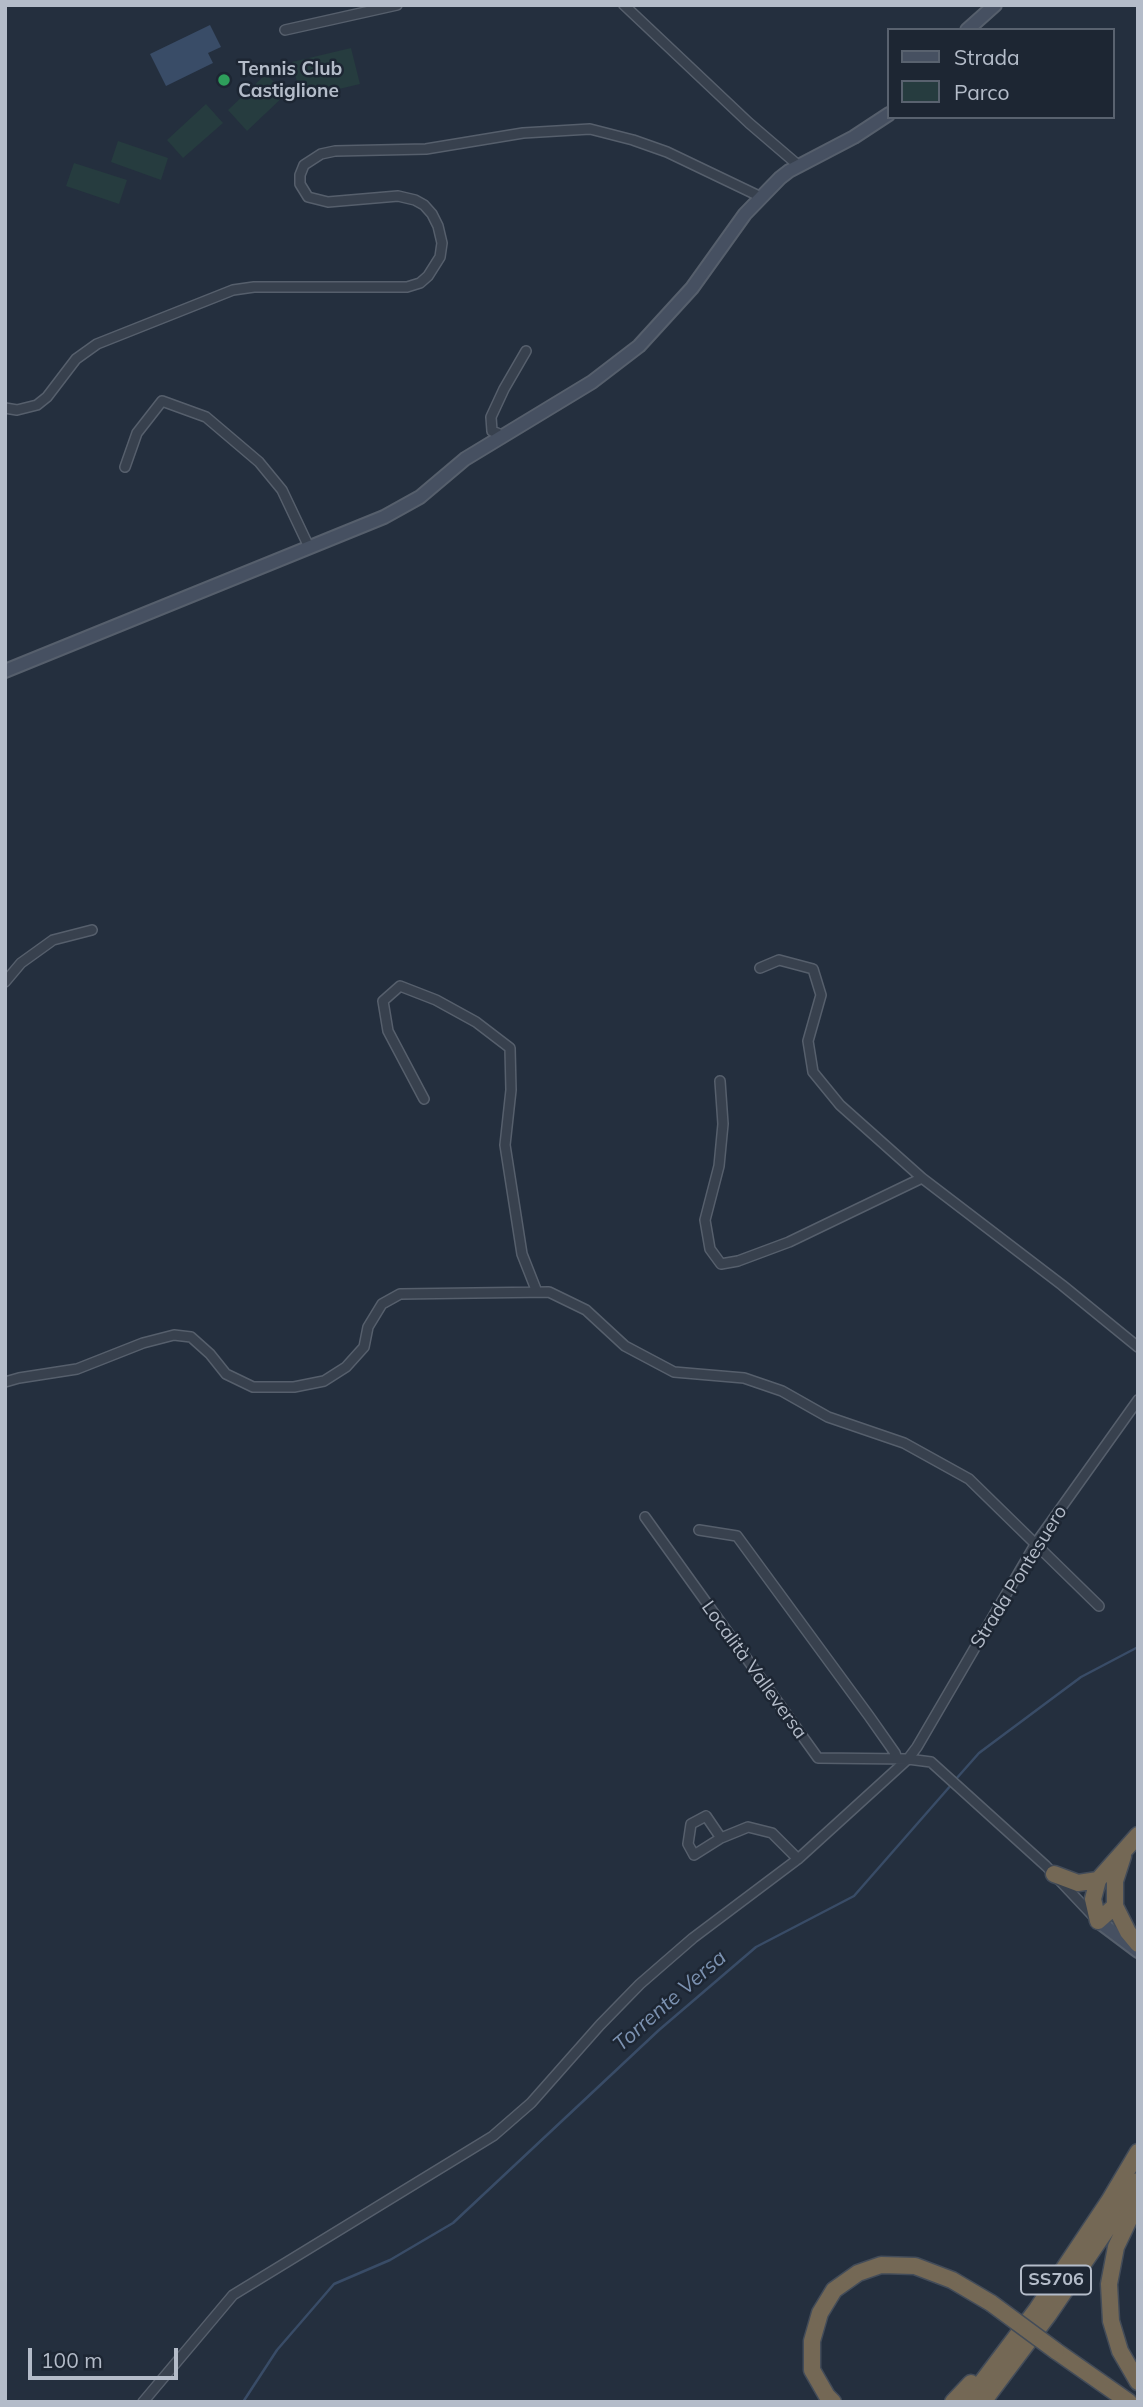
<!DOCTYPE html>
<html>
<head>
<meta charset="utf-8">
<style>
	body { margin:0 }
	#map { position:relative; width:1143px; height:2407px; overflow:hidden; background:#242f3e; font-family:Mulish,sans-serif }
	canvas { display:block }
	.frame { position:absolute; inset:0; border:7px solid #b4bcc9; pointer-events:none }
	.legend { position:absolute; left:887px; top:28px; width:228px; height:91px; box-sizing:border-box; background:#1d2633; border:2px solid #59626f; margin:0; padding:9px 12px; list-style:none; font-size:21px; color:#b4bcc9 }
	.legend li { display:flex; align-items:center; gap:14px; height:35px }
	.legend b { width:35px; border:2px solid #59626f }
	.scale { position:absolute; left:28px; top:2348px; width:150px; height:32px; box-sizing:border-box; border:4px solid #b4bcc9; border-top:0; padding-left:9px; font-size:21px; line-height:24px; white-space:nowrap; color:#b4bcc9; -webkit-text-stroke:5px #1d2633; paint-order:stroke }
</style>
</head>
<body>
<div id="map">
<canvas width="1143" height="2407"></canvas>
<div class="frame"></div>
<ul class="legend">
<li><b style="height:9px;background:#465061"></b>Strada</li>
<li><b style="height:19px;background:#263c3f"></b>Parco</li>
</ul>
<div class="scale">100 m</div>
</div>
<script>
const ctx = document.querySelector('canvas').getContext('2d');
ctx.lineJoin = 'round';
function fill(path, color) {
  ctx.fillStyle = color;
  ctx.fill(path, 'evenodd');
}
function shape(rows) {
  const path = new Path2D();
  for (const r of rows) {
    path.moveTo(r[0], r[1]);
    for (let i = 2; i < r.length; i += 2) path.lineTo(r[i], r[i + 1]);
  }
  return path;
}
function strokePath(path, color, width, dash) {
  ctx.strokeStyle = color;
  ctx.lineWidth = width;
  ctx.lineCap = dash ? 'butt' : 'round';
  ctx.setLineDash(dash || []);
  ctx.stroke(path);
}
function write(font, color, halo, rows, align = 'center') {
  ctx.font = font + ' Mulish,sans-serif';
  ctx.lineWidth = 5;
  ctx.setLineDash([]);
  ctx.textBaseline = 'middle';
  ctx.strokeStyle = halo;
  ctx.fillStyle = color;
  for (const [text, x, y, turn = 0] of rows) {
    ctx.save();
    ctx.translate(x, y);
    ctx.rotate((+turn || 0) * Math.PI / 180);
    ctx.textAlign = isNaN(turn) ? turn : align;
    if (halo) ctx.strokeText(text, 0, 0);
    ctx.fillText(text, 0, 0);
    ctx.restore();
  }
}
fill(shape([
	[351,48,360,84,301,98,292,62],
	[266,74,286,94,247,131,228,110],
	[206,104,223,123,183,158,167,140],
	[118,141,168,158,161,180,111,162],
	[74,163,127,180,119,204,66,186]
]), '#263c3f');
fill(shape([
	[210,25,221,47,208,53,213,63,166,86,150,54]
]), '#394c67');
strokePath(shape([
	[956,1779,979,1753,1081,1677,1138,1647],
	[243,2402,277,2350,334,2284,390,2260,453,2223,659,2030,756,1947,854,1896,952,1784]
]), '#394c67', 2.5);
const street = shape([
	[624,5,749,123,798,165],
	[285,30,397,5],
	[5,408,17,410,37,405,47,397,76,359,97,344,233,290,254,287,407,287,420,283,428,276,440,257,442,243,438,226,432,214,424,205,415,200,398,196,328,202,308,197,300,184,300,175,304,165,321,154,335,151,426,149,523,133,590,129,633,140,667,152,761,197],
	[502,435,492,431,491,417,504,389,526,351],
	[125,467,137,433,162,401,206,417,259,462,282,490,309,547],
	[760,968,779,960,813,969,821,995,808,1041,813,1072,840,1105,922,1178,1062,1285,1138,1347],
	[5,982,21,963,53,940,92,930],
	[720,1081,723,1124,719,1166,705,1220,710,1249,721,1264,738,1261,789,1242,922,1178],
	[424,1099,388,1031,383,1001,400,986,436,1000,476,1022,510,1048,511,1090,505,1145,522,1254,537,1292],
	[5,1382,19,1378,77,1369,143,1343,174,1335,191,1337,210,1354,226,1374,253,1387,294,1387,324,1381,346,1367,364,1347,368,1327,382,1304,400,1294,549,1292,586,1310,625,1346,674,1372,744,1378,782,1391,828,1417,904,1443,969,1479,1099,1606],
	[645,1517,818,1758,908,1759,931,1762,1046,1866,1094,1917],
	[699,1530,737,1536,869,1716,895,1753,897,1759],
	[721,1838,694,1855,688,1844,691,1824,706,1816,721,1838,748,1827,772,1833,798,1859],
	[143,2402,233,2295,493,2136,531,2103,600,2025,640,1984,693,1938,798,1859,908,1759,917,1747,1036,1543,1138,1400]
]);
const secondary = shape([
	[967,30,995,5],
	[5,671,384,517,420,497,465,459,592,382,639,346,692,288,745,214,780,178,789,171,854,137,889,114],
	[1098,1921,1138,1951]
]);
const highway = shape([
	[1123,1856,1115,1881,1115,1906,1128,1932,1138,1944],
	[1054,1874,1078,1883,1098,1880,1138,1835],
	[1098,1880,1093,1899,1098,1921,1115,1906],
	[1138,2201,1116,2247,1109,2284,1111,2321,1120,2351,1138,2382],
	[1056,2351,1129,2402],
	[833,2402,827,2396,812,2370,812,2341,820,2313,834,2290,858,2273,881,2265,915,2266,952,2280,991,2303],
	[953,2402,971,2383],
	[967,2402,1037,2309,1109,2201,1138,2152],
	[983,2402,1049,2314,1120,2210,1138,2181]
]);
strokePath(street, '#565f6c', 12);
strokePath(secondary, '#565f6c', 16);
strokePath(highway, '#434c59', 19);
strokePath(street, '#38414e', 9);
strokePath(secondary, '#465061', 12);
strokePath(highway, '#746855', 16);
const highwayBridge = shape([
	[991,2303,1056,2351]
]);
strokePath(highwayBridge, '#434c59', 19, []);
strokePath(highwayBridge, '#746855', 16);
for (const [x, y, r, color] of [
	[224,80,7,"#2e9e5b"]
]) {
  const dot = new Path2D();
  dot.arc(x, y, r, 0, 2 * Math.PI);
  ctx.fillStyle = color;
  ctx.fill(dot);
  strokePath(dot, '#1d2633', 2.5);
}
for (const [x, y, w] of [
	[1056,2280,70]
]) {
  const box = new Path2D();
  box.roundRect(x - w / 2, y - 14.5, w, 29, 5);
  ctx.fillStyle = '#1d2633';
  ctx.fill(box);
  strokePath(box, '#b4bcc9', 2);
}
write('bold 18px', '#b4bcc9', null, [
	["SS706",1056,2280]
]);
write('bold 19px', '#b4bcc9', '#1d2633', [
	["Tennis Club",238,69],
	["Castiglione",238,91]
], 'left');
write('19px', '#b4bcc9', '#1d2633', [
	["Strada Pontesuero",1019,1577,-58],
	["Località Valleversa",754,1670,54]
]);
write('italic 21px', '#7c92b1', '#1d2633', [
	["Torrente Versa",670,2001,-41]
]);
</script>
</body>
</html>
